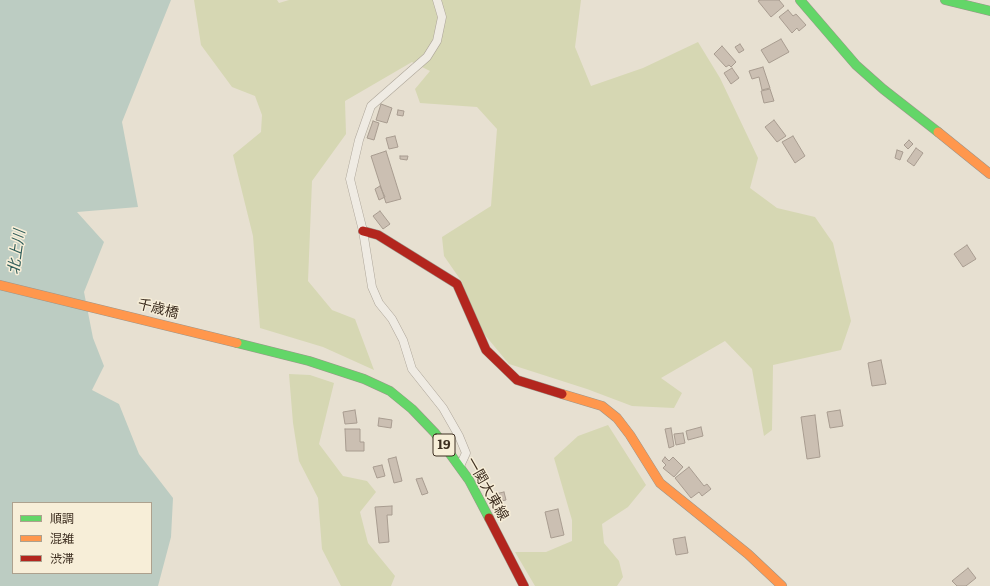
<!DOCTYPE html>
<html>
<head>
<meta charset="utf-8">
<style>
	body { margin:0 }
	#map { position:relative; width:990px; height:586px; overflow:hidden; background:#e7e0d1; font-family:Literata,"Noto Sans JP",serif }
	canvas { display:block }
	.legend { position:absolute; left:12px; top:502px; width:140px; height:72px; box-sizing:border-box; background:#f7eed8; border:1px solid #ada18e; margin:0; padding:5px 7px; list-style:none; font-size:12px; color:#3d2e20 }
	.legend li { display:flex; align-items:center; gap:8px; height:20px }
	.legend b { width:20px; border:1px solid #ada18e }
</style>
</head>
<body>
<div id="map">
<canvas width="990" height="586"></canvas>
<ul class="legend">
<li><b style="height:5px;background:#63d668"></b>順調</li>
<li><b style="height:5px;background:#ff974d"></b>混雑</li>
<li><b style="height:5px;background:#b3261e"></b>渋滞</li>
</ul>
</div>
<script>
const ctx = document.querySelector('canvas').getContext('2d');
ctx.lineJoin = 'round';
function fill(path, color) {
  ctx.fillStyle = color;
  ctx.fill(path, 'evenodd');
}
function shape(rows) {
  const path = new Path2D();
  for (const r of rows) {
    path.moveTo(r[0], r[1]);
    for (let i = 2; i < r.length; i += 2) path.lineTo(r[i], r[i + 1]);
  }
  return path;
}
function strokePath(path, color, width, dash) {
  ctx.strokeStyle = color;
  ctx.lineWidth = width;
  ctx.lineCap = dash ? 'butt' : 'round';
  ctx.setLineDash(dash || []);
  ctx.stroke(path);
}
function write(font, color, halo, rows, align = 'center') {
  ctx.font = font + ' Literata,"Noto Sans JP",serif';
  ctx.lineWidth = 3;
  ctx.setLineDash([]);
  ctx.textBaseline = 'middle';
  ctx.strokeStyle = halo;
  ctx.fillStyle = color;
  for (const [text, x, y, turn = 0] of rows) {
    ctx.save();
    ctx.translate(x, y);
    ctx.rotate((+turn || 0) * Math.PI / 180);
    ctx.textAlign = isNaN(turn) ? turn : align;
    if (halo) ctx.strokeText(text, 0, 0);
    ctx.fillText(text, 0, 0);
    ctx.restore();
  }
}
fill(shape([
	[194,0,277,0,279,3,289,0,581,0,575,47,591,86,643,68,698,42,720,78,758,158,750,188,777,208,815,217,833,243,851,321,841,350,773,365,772,430,764,436,752,369,725,341,661,378,682,393,674,408,632,406,587,389,509,364,475,323,462,282,444,256,442,237,491,206,497,129,477,107,420,103,415,89,430,71,412,62,345,101,346,134,312,181,308,281,332,310,355,319,374,370,323,347,260,328,253,236,233,155,261,132,262,115,255,96,232,87,201,45],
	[289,374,310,375,334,383,319,444,343,476,367,481,376,492,360,512,368,543,395,576,391,586,341,586,322,549,318,498,299,461,293,423],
	[608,425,646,485,628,507,602,524,604,543,619,561,623,577,617,586,535,586,515,552,546,552,572,541,572,520,554,458,578,436]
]), '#d6d7b3');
fill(shape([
	[0,0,171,0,122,122,138,207,77,212,104,242,84,292,93,338,104,366,92,390,119,404,139,454,173,498,171,537,158,586,0,586],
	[13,503,151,503,151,573,13,573]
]), '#bcccc2');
const building = shape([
	[760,0,779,0,784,6,771,17,758,1,760,0],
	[788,10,793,16,796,14,806,25,799,31,797,28,792,33,779,17,788,10],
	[781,39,789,52,769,63,761,50,781,39],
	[740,44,744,50,739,53,735,47,740,44],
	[722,46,736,62,731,67,729,65,726,67,714,54,722,46],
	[763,67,770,88,762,90,759,77,752,79,749,71,763,67],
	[732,68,739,78,731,84,724,73,732,68],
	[770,89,774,101,764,103,761,91,770,89],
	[381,104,392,108,387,123,376,120,381,104],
	[398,110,404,111,403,116,397,115,398,110],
	[774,120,786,136,777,142,765,127,774,120],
	[373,121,379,123,374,140,367,138,373,121],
	[395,136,398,147,389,149,386,138,395,136],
	[793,136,805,156,795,163,782,142,793,136],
	[909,140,913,144,908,149,904,145,909,140],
	[916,148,923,153,914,166,907,161,916,148],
	[897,150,903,152,900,160,895,158,897,150],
	[386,151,401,199,386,203,371,156,386,151],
	[400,156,408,156,407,160,400,159,400,156],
	[380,186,385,197,379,200,375,189,380,186],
	[380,211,390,224,383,229,373,216,380,211],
	[967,245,976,259,963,267,954,254,967,245],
	[881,360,886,384,872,386,868,363,881,360],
	[355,410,357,423,345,424,343,412,355,410],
	[840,410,843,426,830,428,827,412,840,410],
	[815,415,820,457,807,459,801,417,815,415],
	[379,418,392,420,391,428,378,426,379,418],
	[701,427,703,436,688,440,686,431,701,427],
	[671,428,674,446,669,448,665,429,671,428],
	[345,429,360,429,360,442,364,442,364,451,346,451,345,429],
	[683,433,685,443,676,445,674,434,683,433],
	[396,457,402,481,394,483,388,459,396,457],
	[665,457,669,461,673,457,683,467,674,477,663,468,666,465,662,461,665,457],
	[382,465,385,476,377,478,373,467,382,465],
	[689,467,704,486,707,484,711,489,702,496,699,492,691,498,675,478,689,467],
	[422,478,428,493,422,495,416,479,422,478],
	[504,492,506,500,497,502,495,494,504,492],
	[392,506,392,515,387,515,389,542,379,543,375,507,392,506],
	[558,509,564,535,551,538,545,512,558,509],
	[685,537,688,553,676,555,673,539,685,537],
	[968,568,976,578,966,586,957,586,952,581,968,568]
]);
fill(building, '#cbbfb2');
strokePath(building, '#a89c90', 1);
const street = shape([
	[437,0,442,17,437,41,427,57,371,106,359,140,350,179,363,231,372,287,379,303,392,319,403,340,412,369,443,408,459,436,466,453,460,466]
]);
const fast = shape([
	[800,0,856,65,883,89,938,132],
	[945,0,990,11],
	[237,343,309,361,364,379,390,391,412,409,435,433,469,480,489,518]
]);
const slow = shape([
	[938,132,990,174],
	[0,285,237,343],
	[562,394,602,406,617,418,630,435,660,483,748,554,782,586]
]);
const jam = shape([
	[363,231,378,235,457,284,486,350,517,380,562,394],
	[489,518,524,586]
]);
strokePath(street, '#ada599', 9);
strokePath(fast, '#9c958a', 10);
strokePath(slow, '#9c958a', 10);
strokePath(jam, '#9c958a', 10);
strokePath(street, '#efebe3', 8);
strokePath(fast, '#63d668', 9);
strokePath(slow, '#ff974d', 9);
strokePath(jam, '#b3261e', 9);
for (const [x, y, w] of [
	[444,445,22]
]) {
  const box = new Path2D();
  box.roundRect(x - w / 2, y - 11, w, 22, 3);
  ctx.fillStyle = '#f7eed8';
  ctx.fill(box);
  strokePath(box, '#3d2e20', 1);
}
write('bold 13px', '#3d2e20', null, [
	["19",444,445]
]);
write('14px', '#3d2e20', '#f7eed8', [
	["千歳橋",158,309,14],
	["一関大東線",487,489,60]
]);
write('italic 15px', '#2f5d5a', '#f7eed8', [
	["北上川",17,252,-82]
]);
</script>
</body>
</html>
